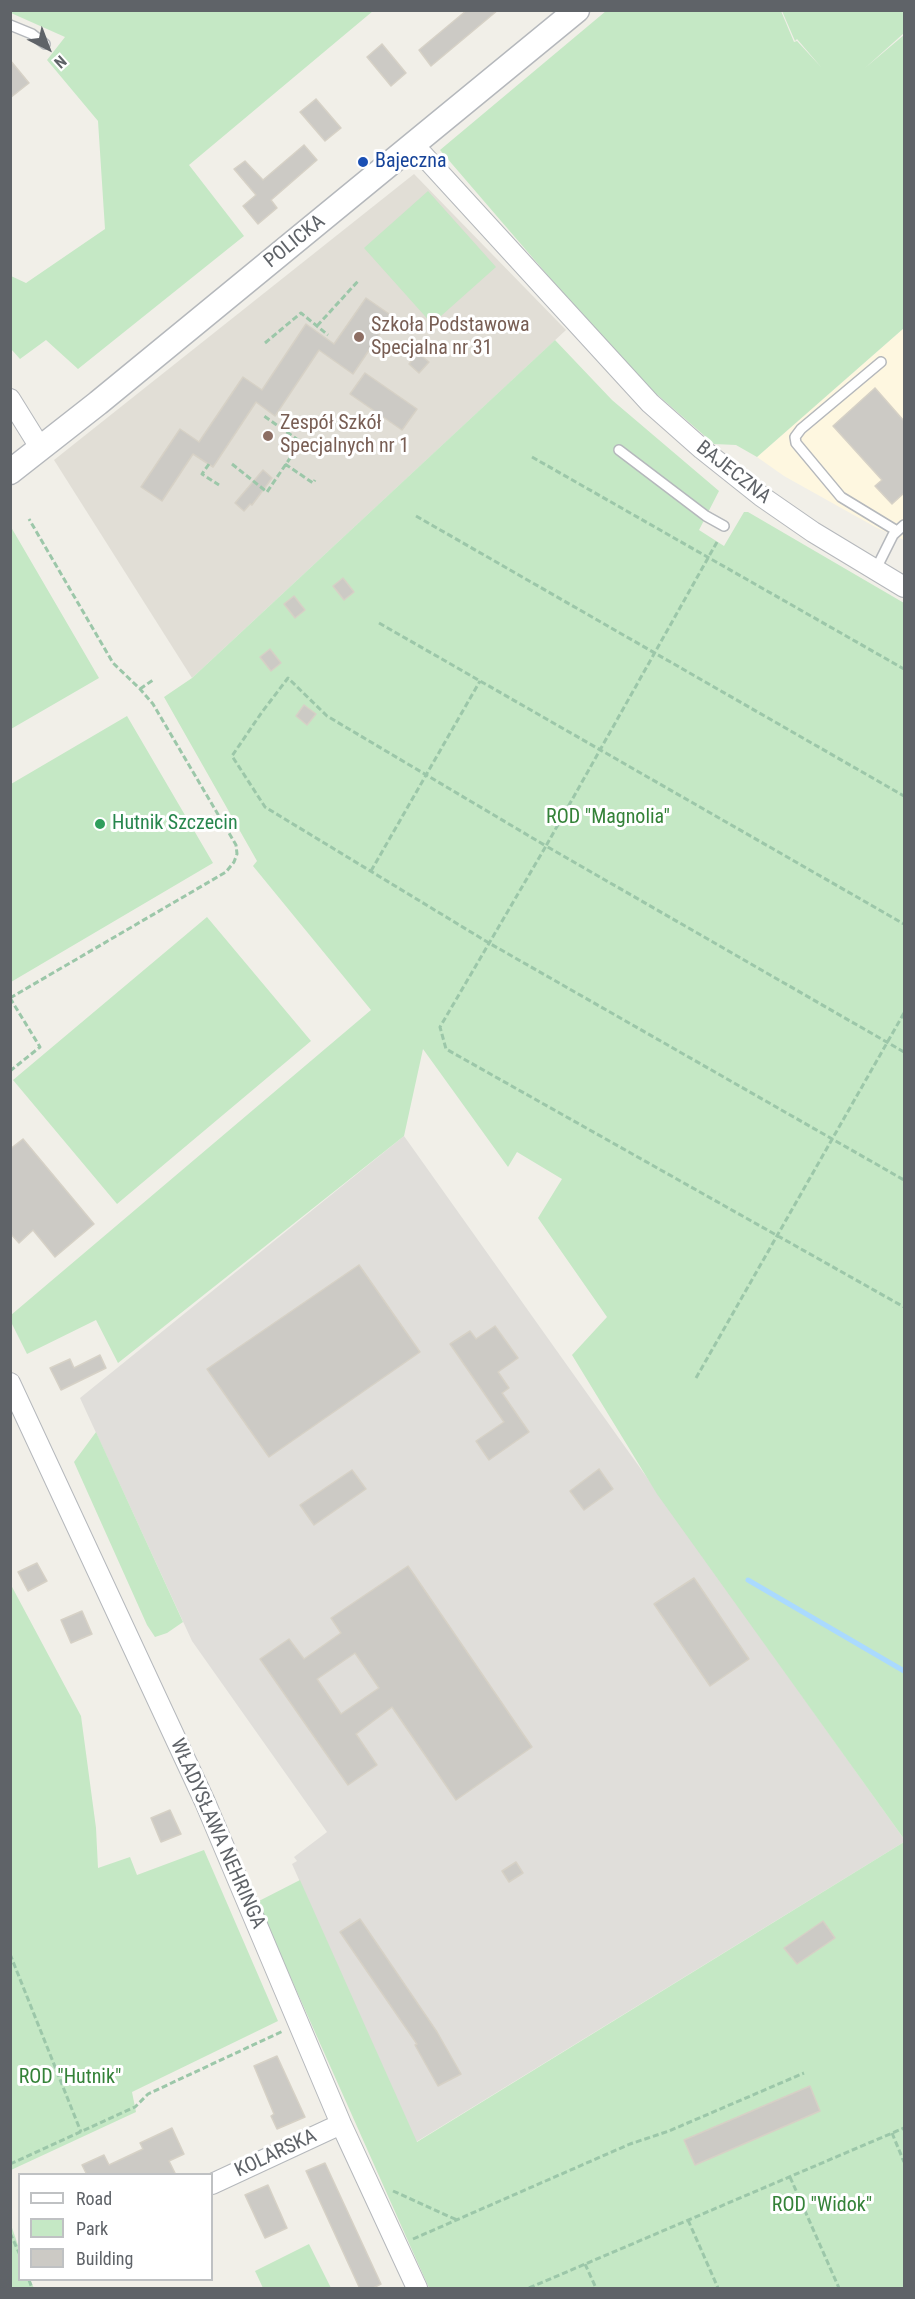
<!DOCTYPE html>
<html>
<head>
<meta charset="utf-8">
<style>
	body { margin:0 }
	#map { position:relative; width:915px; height:2299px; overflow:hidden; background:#f1efe8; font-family:"Roboto Condensed",sans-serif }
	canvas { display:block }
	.frame { position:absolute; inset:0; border:12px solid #5f6368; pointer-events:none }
	.legend { position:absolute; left:18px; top:2173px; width:195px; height:108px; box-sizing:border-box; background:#fff; border:2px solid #bfc1c3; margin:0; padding:8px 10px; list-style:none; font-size:18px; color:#5f6368 }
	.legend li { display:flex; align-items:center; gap:12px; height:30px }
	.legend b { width:30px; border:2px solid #bfc1c3 }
	.north { position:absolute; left:18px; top:18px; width:60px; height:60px; -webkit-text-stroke:4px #fff; paint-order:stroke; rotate:138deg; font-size:16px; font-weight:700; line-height:24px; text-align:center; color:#5f6368 }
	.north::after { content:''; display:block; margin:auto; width:21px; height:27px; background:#5f6368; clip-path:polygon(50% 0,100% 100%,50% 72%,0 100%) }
</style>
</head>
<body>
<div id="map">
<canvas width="915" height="2299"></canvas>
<div class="frame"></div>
<ul class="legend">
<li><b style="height:8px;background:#fff"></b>Road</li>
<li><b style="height:16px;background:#c5e8c5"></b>Park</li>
<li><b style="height:16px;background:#cccac5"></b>Building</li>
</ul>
<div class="north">N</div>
</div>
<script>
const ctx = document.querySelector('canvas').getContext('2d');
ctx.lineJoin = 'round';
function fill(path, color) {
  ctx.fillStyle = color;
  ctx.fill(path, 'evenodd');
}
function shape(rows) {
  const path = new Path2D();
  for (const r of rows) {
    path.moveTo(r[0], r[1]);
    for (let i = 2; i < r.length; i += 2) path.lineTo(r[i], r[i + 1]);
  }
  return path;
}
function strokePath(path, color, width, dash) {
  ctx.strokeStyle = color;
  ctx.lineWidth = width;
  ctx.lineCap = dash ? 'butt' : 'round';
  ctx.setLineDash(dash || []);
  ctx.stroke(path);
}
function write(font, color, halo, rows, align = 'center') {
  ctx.font = font + ' "Roboto Condensed",sans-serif';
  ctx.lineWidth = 6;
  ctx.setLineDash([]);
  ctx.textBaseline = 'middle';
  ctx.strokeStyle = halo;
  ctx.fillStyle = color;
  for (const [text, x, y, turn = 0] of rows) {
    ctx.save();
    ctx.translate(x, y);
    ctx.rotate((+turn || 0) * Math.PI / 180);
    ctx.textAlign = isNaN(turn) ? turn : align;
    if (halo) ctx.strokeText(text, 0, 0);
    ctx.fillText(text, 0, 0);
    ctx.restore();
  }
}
fill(shape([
	[904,328,904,540,877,528,784,476,757,457]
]), '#fef7e0');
fill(shape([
	[404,1136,904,1839,904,1842,416,2142,292,1864,297,1861,294,1857,327,1832,192,1641,80,1398]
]), '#e0deda');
fill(shape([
	[414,174,566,330,192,678,54,460]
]), '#e1ded6');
fill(shape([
	[10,11,373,11,189,165,244,236,78,369,46,340,20,359,11,349,11,276,26,283,105,229,98,121,47,60,65,37,11,13],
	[606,11,781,11,794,42,797,41,821,67,797,39,795,41,782,11,904,11,904,33,865,68,904,35,904,328,757,457,736,445,714,444,630,371,440,150],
	[428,191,496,267,432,324,364,248],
	[555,340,612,400,719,491,699,530,724,546,744,512,748,512,904,603,904,1839,657,1494,572,1355,607,1317,538,1218,562,1179,517,1152,508,1167,423,1049,404,1136,118,1363,96,1320,27,1354,11,1322,11,1315,371,1010,253,866,257,861,164,697,192,678],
	[11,527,99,678,11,729,10,729],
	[127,716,213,863,11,982,11,784],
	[207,917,311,1041,117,1204,13,1080],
	[96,1432,183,1622,167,1633,155,1637,147,1625,74,1462],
	[11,1585,81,1716,96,1828,98,1868,130,1857,137,1875,204,1850,278,2021,132,2092,136,2112,11,2170],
	[904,1842,904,2288,429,2288,257,1902,300,1880,417,2142],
	[10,2222,19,2248,20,2280,30,2280,34,2288,11,2288],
	[309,2244,331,2288,263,2288,255,2271]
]), '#c5e8c5');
strokePath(shape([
	[748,1580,904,1671]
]), '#aadaff', 5);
const building = shape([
	[467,10,498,10,431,66,419,50,467,10],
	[382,44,406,73,391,86,367,57,382,44],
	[10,60,29,83,10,98,10,60],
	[316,99,341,128,325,141,300,112,316,99],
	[304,145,317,160,271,200,277,208,258,224,243,206,256,195,234,169,245,161,263,180,304,145],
	[366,298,392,316,353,374,319,350,275,416,256,402,213,467,193,454,162,501,141,487,180,429,199,442,243,377,262,390,306,324,334,344,366,298],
	[418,353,429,362,419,373,409,364,418,353],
	[365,373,417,409,402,430,350,394,365,373],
	[875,388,904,421,904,493,892,504,875,486,882,480,833,426,875,388],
	[263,470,272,478,252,505,250,504,244,511,235,503,263,470],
	[343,578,354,592,344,600,333,586,343,578],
	[294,596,305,610,295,618,284,604,294,596],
	[270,649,281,663,271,671,260,657,270,649],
	[304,705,316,714,307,725,296,716,304,705],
	[23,1139,94,1224,55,1257,33,1230,19,1243,10,1233,10,1149,23,1139],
	[359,1265,420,1352,269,1457,207,1369,359,1265],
	[495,1326,518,1358,498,1372,509,1388,502,1393,529,1432,489,1460,476,1441,504,1422,450,1344,470,1331,476,1339,495,1326],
	[100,1355,106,1368,61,1390,50,1368,70,1359,74,1368,100,1355],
	[599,1469,613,1489,584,1510,570,1491,599,1469],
	[352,1470,366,1489,314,1525,300,1505,352,1470],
	[37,1563,47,1581,28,1591,18,1572,37,1563],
	[408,1566,532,1747,456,1800,392,1707,356,1734,377,1765,348,1785,260,1659,289,1639,304,1659,341,1633,331,1618,408,1566],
	[355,1653,379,1688,341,1714,317,1679,355,1653],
	[694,1578,749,1659,710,1686,654,1604,694,1578],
	[82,1611,92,1634,71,1643,61,1620,82,1611],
	[170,1810,181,1834,161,1842,151,1818,170,1810],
	[516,1862,523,1873,509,1882,502,1871,516,1862],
	[360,1919,437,2032,461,2074,438,2086,415,2045,417,2044,340,1932,360,1919],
	[823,1921,835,1938,797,1964,784,1948,823,1921],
	[277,2056,305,2117,277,2129,271,2116,274,2114,254,2066,277,2056],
	[810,2086,820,2111,695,2165,684,2140,810,2086],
	[172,2128,184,2154,169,2161,176,2175,87,2175,82,2165,104,2155,109,2165,143,2149,140,2143,172,2128],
	[325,2163,381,2284,371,2289,360,2289,306,2171,325,2163],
	[268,2185,287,2228,265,2238,245,2195,268,2185]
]);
fill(building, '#cccac5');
strokePath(building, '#d6d1c6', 1.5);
const service = shape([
	[10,25,32,34,45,44],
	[881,362,801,429,795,437,796,443,841,497,897,531],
	[619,450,706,516,724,526],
	[875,571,893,535,904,525]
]);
const minor = shape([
	[412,146,423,155,650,403,702,449,761,496,813,532,904,587],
	[10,399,41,449],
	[10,1383,205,1802,341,2124,417,2288],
	[212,2184,341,2124]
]);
const tertiary = shape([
	[10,472,98,403,577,10]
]);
strokePath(service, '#b5b8bc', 12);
strokePath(minor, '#b5b8bc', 22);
strokePath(tertiary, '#b5b8bc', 27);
strokePath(shape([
	[317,326,359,280],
	[265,343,301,313,328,335],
	[532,457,904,669],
	[209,464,202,474,219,485],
	[232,464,267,492,301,442,264,416],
	[285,464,313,483,315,480],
	[416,516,904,796],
	[717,542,546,846,327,716,288,678,262,712,232,756,265,807,489,943,904,1180],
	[379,623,904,924],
	[140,689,153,680],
	[371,871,480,681],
	[10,998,226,872,234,862,237,854,236,845,153,704,140,689,113,663,29,519],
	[10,998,40,1047,10,1071],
	[904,1052,546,846,440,1027,446,1049,904,1307],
	[696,1378,904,1013],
	[10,1954,81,2132],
	[892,2133,904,2162],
	[10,2164,135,2107,148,2094,283,2031],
	[790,2177,839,2288],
	[393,2191,457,2220],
	[688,2220,718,2288],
	[10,2233,20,2255],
	[413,2239,630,2144,669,2131,804,2073],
	[585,2264,596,2288],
	[29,2280,32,2288],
	[529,2288,904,2128]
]), '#9cc7a9', 3, [6, 3]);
strokePath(service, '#fff', 9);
strokePath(minor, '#fff', 20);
strokePath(tertiary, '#fff', 24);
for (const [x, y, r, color] of [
	[363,162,6,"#1a4fb4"],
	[359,337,6,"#8d6e63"],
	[268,436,6,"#8d6e63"],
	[100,824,6,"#2e9e5b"]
]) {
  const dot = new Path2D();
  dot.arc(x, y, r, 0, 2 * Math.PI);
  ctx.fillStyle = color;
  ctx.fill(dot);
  strokePath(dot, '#fff', 2);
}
write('20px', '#164399', '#fff', [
	["Bajeczna",375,162]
], 'left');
write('20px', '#5f6368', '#fff', [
	["POLICKA",295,242,-39],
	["BAJECZNA",733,473,38],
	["WŁADYSŁAWA NEHRINGA",217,1834,66],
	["KOLARSKA",276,2154,-25]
]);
write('20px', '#785e54', '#fff', [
	["Szkoła Podstawowa",371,326],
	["Specjalna nr 31",371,349],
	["Zespół Szkół",280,424],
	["Specjalnych nr 1",280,447]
], 'left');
write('20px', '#348238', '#fff', [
	["ROD \"Magnolia\"",608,818],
	["ROD \"Hutnik\"",70,2078],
	["ROD \"Widok\"",822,2206]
]);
write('20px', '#27864d', '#fff', [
	["Hutnik Szczecin",112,824]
], 'left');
</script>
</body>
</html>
